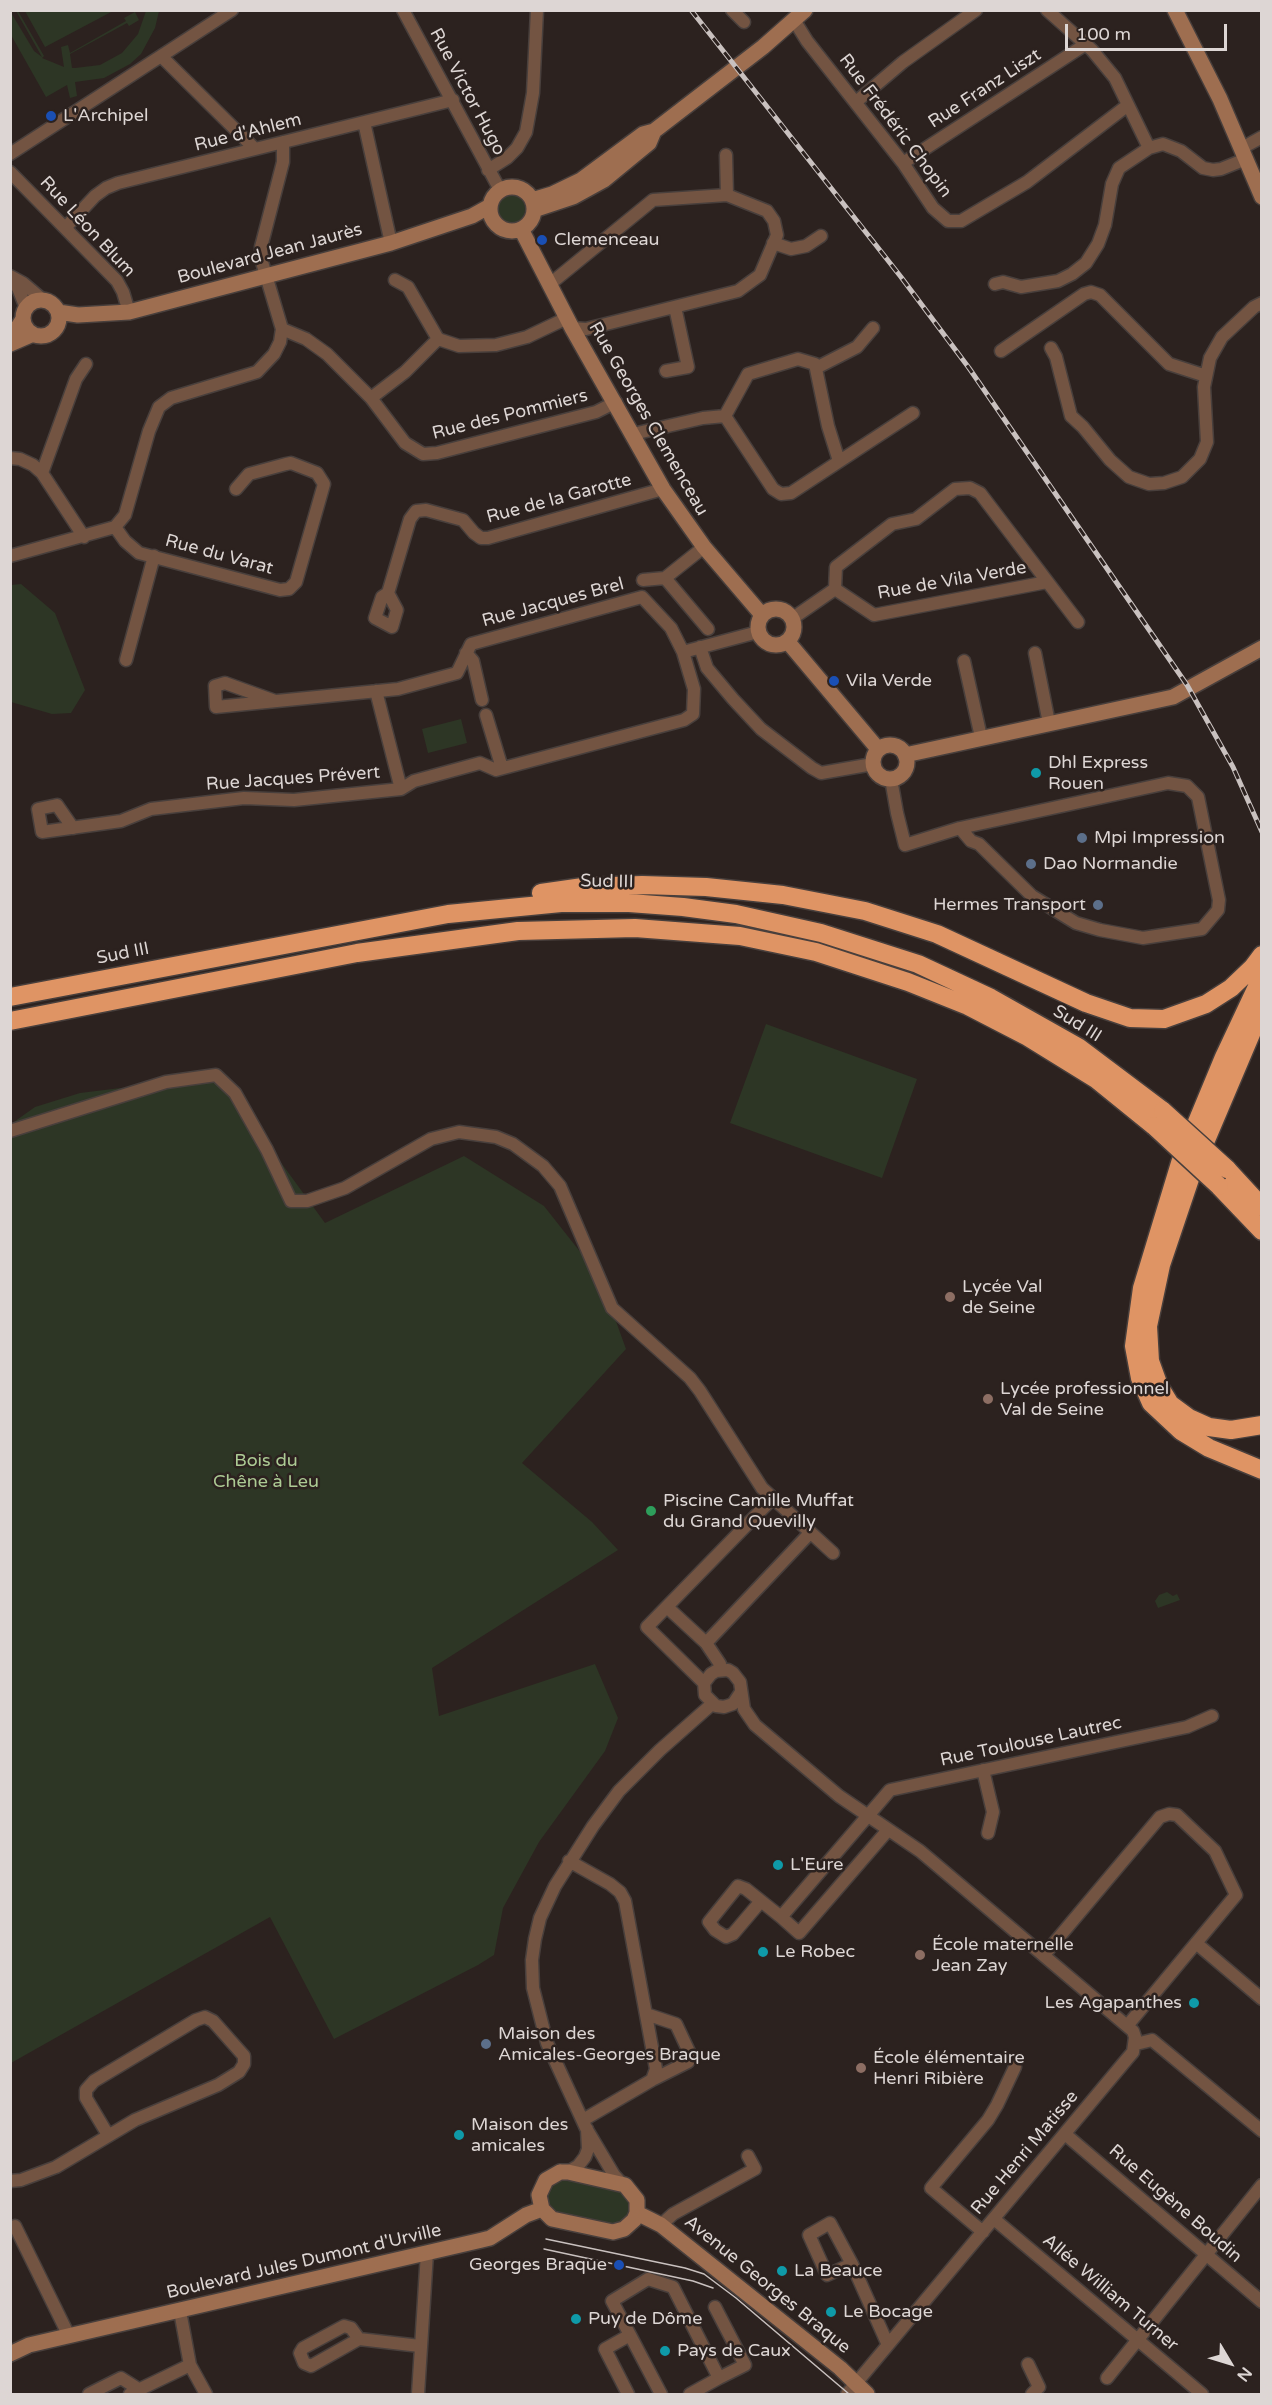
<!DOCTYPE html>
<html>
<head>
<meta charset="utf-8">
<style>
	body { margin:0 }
	#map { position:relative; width:1272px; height:2405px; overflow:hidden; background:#2c221f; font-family:"Varela Round",sans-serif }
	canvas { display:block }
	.frame { position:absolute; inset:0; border:12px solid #ddd6d4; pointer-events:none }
	.north { position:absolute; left:1200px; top:2333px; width:60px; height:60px; -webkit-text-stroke:4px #2c221f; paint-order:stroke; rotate:128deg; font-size:16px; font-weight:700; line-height:24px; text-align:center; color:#ddd6d4 }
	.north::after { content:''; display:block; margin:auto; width:21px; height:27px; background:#ddd6d4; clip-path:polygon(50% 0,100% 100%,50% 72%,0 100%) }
	.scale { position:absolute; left:1065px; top:24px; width:162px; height:27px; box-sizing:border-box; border:3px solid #ddd6d4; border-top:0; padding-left:8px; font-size:18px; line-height:21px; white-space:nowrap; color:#ddd6d4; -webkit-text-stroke:4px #2c221f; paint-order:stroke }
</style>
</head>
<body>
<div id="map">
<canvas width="1272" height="2405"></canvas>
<div class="frame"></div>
<div class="north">N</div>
<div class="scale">100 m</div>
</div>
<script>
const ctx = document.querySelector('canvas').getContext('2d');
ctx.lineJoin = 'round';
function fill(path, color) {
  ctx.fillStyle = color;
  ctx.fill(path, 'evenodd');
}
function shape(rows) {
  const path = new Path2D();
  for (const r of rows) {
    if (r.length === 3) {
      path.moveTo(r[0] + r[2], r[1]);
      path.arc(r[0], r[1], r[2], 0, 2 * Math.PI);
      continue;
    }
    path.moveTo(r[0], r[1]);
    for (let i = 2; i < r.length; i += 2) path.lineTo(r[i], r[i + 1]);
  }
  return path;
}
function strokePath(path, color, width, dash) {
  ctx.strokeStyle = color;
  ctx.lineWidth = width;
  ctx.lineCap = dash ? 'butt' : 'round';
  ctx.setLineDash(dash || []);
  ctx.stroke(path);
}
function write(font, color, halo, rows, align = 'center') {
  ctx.font = font + ' "Varela Round",sans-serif';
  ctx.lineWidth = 5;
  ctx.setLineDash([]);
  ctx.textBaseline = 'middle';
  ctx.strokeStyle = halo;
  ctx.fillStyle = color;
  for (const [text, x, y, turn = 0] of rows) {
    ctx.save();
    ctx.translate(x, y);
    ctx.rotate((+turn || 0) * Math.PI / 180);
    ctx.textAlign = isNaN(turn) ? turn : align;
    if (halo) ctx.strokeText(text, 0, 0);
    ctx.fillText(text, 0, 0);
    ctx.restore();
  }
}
fill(shape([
	[10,11,34,51,42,57,16,11,18,11,44,56,42,58,64,67,61,47,68,45,70,53,126,21,124,18,135,12,139,20,129,26,127,23,70,54,72,68,75,68,100,65,122,53,138,34,146,11,159,11,155,28,141,54,130,64,104,78,75,82,77,96,70,98,67,85,46,97,11,35],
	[25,11,113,11,45,47],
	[511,209,14],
	[21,584,55,613,85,690,71,713,52,714,11,702,11,585],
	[461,719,467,743,428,753,422,729],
	[766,1024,917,1079,882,1178,730,1123],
	[218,1076,325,1223,464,1156,544,1206,600,1277,626,1349,522,1463,592,1522,618,1550,432,1668,439,1716,595,1664,618,1718,605,1751,539,1842,503,1908,494,1955,478,1965,334,2039,270,1917,11,2063,11,1124,35,1107,80,1093],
	[1167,1592,1173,1596,1177,1594,1180,1600,1158,1608,1155,1601,1159,1595],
	[560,2177,621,2191,628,2198,631,2206,629,2215,622,2222,614,2225,555,2211,548,2204,545,2194,551,2184]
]), '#2d3625');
const street = shape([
	[403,10,500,190],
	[732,10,744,22],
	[1047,10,1092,50,1115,78,1149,148],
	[794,20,807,41,903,163,933,208,948,221,961,221,1027,182,1128,105],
	[161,56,255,149],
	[856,102,903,62,976,10],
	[364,122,391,243],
	[1242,148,1262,137],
	[10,154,232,10],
	[726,155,727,195],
	[903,163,1086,44],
	[488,170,507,158,517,148,526,132,533,93,537,10],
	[10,172,117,281,123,292,129,312],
	[66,227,95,196,106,188,118,183,453,100],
	[773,243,791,249,806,246,821,236],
	[10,276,23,283,43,300],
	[10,278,18,288,26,308],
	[395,280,408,287,438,339,459,346,496,345,527,337,567,318],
	[550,284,653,200,727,195,767,211,774,221,777,235,760,275,738,291,586,329,572,328],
	[995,284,1003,282,1021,287,1058,281,1072,274,1086,263,1098,244,1105,225,1112,184,1119,168,1149,148,1163,144,1181,151,1203,168,1213,170,1221,169,1246,159],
	[282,329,306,339,327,354,371,398,405,443,423,454,437,453,596,412,616,402],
	[1051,348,1056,357,1071,416,1083,427,1110,460,1129,477,1149,484,1164,483,1182,477,1200,459,1207,442,1204,387,1210,358,1222,337,1254,307,1262,303],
	[1001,351,1084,294,1091,292,1100,295,1169,364,1206,376],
	[816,368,857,347,873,328],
	[666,371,688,367,675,307],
	[371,398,405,372,438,339],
	[725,416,748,374,798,359,815,364,828,426,839,461],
	[633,434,703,418,725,416,773,489,781,494,791,493,913,413],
	[10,458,20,459,33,465,42,473,84,537],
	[42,473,76,379,86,364],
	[115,527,125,541,139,553,280,590,289,589,296,582,324,484,317,473,291,463,286,464,249,474,236,489],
	[704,547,665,578,708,629],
	[10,556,115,527,125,515,149,431,159,407,171,398,257,372,274,354,280,342,282,329,262,262,261,247,283,162,283,142],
	[643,580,665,578],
	[835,589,836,567,892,524,916,519,955,489,970,488,980,493,1078,622],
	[835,589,874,615,1047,582],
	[388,593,397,610,392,627,375,618,382,597,388,593,410,519,416,511,426,510,463,520,474,533,481,538,488,538,663,489],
	[793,618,835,589],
	[700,647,707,668,733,699,761,729,812,768,821,773,873,764],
	[466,653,473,661,482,700],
	[1035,653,1049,723],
	[126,660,154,556],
	[964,661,981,737],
	[376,691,401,789],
	[275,701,225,683,215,686,216,707,398,689,457,673,471,644,642,597,671,628,683,652,758,632],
	[486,715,502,768],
	[891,779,897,813,905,845,960,828,1168,783,1187,786,1198,797,1219,900,1218,910,1202,929,1143,938,1100,930,1076,923,1032,896,979,844,971,841,960,828],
	[73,828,57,805,38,809,42,832,121,821,151,809,244,798,294,800,401,789,414,781,480,763,496,770,684,720,693,714,694,689,683,652],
	[10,1131,166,1082,216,1075,235,1093,267,1150,291,1201,307,1201,345,1188,431,1139,459,1132,496,1137,513,1144,543,1166,560,1186,612,1308,690,1378,700,1391,762,1488,833,1553],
	[667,1607,706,1643,720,1664,720,1670],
	[706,1643,810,1533],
	[704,1683,647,1627,773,1498],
	[741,1692,733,1704,724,1707,716,1706,705,1695,704,1683,711,1674,716,1671,728,1670,733,1673,740,1682,744,1709,755,1725,839,1796,920,1851,1127,2026,1133,2031,1135,2037,1133,2052,1127,2059,847,2394],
	[983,1770,993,1812,988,1833],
	[569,1861,610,1884,620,1892,625,1901,656,2069,652,2080,583,2120],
	[761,1901,733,1934,726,1937,715,1930,709,1922,738,1886,746,1889,781,1917,799,1933,888,1830],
	[781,1917,890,1790,1187,1727,1212,1716],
	[1196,1943,1262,1999],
	[1044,1955,1160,1817,1169,1814,1177,1815,1215,1851,1236,1895,1127,2026],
	[646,2014,676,2024,691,2056,688,2062,652,2080],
	[1136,2044,1152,2040,1262,2131],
	[1065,2134,1262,2302],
	[568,2172,578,2166,585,2157,588,2149,587,2129],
	[10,2181,21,2180,56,2167,135,2120,218,2085,239,2072,244,2064,244,2056,213,2021,205,2017,196,2020,94,2081,86,2090,86,2098,108,2135],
	[622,2184,614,2175,586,2128,547,2043,533,1988,532,1960,535,1939,540,1918,555,1886,593,1826,619,1791,660,1750,712,1704],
	[994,2219,1202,2394],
	[661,2225,673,2214,755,2169,748,2156],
	[10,2228,15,2226,69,2336],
	[983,2232,931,2188,988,2120,997,2105,1015,2067],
	[852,2264,827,2275,809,2235,830,2223,852,2264,888,2345],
	[715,2307,745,2365,719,2378],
	[180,2311,190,2365,206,2394],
	[630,2335,661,2394],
	[359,2339,351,2328,344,2326,303,2348,300,2353,304,2363,311,2366,359,2339,420,2346],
	[1028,2364,1039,2387,1032,2394],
	[1107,2378,1262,2185],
	[89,2394,121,2378,140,2390],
	[130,2394,190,2365],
	[418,2394,427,2253],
	[628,2394,605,2349,630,2335,612,2301,648,2279,673,2287,719,2378,690,2394]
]);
const secondary = shape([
	[1175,10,1220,99,1262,197],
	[512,209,22],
	[532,200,552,194,581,180,643,134,654,131,763,47,805,10],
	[534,210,573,197,604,180,649,143,654,131],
	[521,229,572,328,663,489,704,547,762,615],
	[41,318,18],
	[58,312,78,315,129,312,391,243,472,216,490,206],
	[10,332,18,327,23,319],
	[10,344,33,334],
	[776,627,18],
	[788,642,878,749],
	[890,762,17],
	[905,755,1173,697,1262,648],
	[560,2172,568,2172,625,2185,637,2200,637,2213,634,2220,624,2229,613,2232,552,2219,542,2209,539,2195,546,2180,560,2172],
	[637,2213,661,2225,840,2368,867,2394],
	[10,2354,29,2345,482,2240,490,2238,526,2215,542,2209]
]);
const highway = shape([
	[541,893,583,887,642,885,706,887,783,895,865,911,937,934,1086,1003,1130,1018,1164,1019,1206,1004,1231,988,1253,967,1262,955],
	[1262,976,1224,1057,1180,1163,1142,1288,1134,1346,1140,1378,1151,1403,1181,1431,1209,1448,1262,1470],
	[10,997,448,914,561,903,629,903,683,907,736,914,821,933,918,964,991,998,1078,1047,1163,1111],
	[1262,1008,1192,1173,1161,1265,1148,1326,1150,1361,1159,1386,1170,1404,1189,1418,1209,1427,1231,1430,1262,1425],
	[10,1021,357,953,518,931,635,928,740,936,816,952,908,982,968,1006,1028,1037,1096,1079,1154,1126],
	[1227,1169,1262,1207],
	[1219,1186,1262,1231]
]);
strokePath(street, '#483f3c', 15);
strokePath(secondary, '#483f3c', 18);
strokePath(highway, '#483f3c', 21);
strokePath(street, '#735442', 12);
strokePath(secondary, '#9e6e50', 15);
strokePath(highway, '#df9464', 18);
strokePath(shape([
	[546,2239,685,2268,704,2274,736,2298,849,2394],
	[544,2249,693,2281,713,2288]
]), '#c9c1bf', 1.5);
const rail = shape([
	[691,10,901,277,969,368,1187,685,1233,767,1262,832]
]);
strokePath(rail, '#c9c1bf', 5);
strokePath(rail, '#2c221f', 3, [9]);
const highwayBridge = shape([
	[1163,1111,1227,1169],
	[1154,1126,1219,1186]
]);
strokePath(highwayBridge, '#483f3c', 21, []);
strokePath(highwayBridge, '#df9464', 18);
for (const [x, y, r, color] of [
	[51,116,6,"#1a4fb4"],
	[542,240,6,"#1a4fb4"],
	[834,681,6,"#1a4fb4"],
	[1036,773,6,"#0f9aa8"],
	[1082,838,6,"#5c6f8a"],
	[1031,864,6,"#5c6f8a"],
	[1098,905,6,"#5c6f8a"],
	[950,1297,6,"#8d6e63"],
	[988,1399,6,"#8d6e63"],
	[651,1511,6,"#2e9e5b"],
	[778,1865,6,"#0f9aa8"],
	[763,1952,6,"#0f9aa8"],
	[920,1955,6,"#8d6e63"],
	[1194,2003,6,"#0f9aa8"],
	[486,2044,6,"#5c6f8a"],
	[861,2068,6,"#8d6e63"],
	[459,2135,6,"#0f9aa8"],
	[619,2265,6,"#1a4fb4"],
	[782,2271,6,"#0f9aa8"],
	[831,2312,6,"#0f9aa8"],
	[576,2319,6,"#0f9aa8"],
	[665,2351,6,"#0f9aa8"]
]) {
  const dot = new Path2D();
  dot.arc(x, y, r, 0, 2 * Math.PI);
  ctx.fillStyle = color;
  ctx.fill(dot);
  strokePath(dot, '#2c221f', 2);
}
write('18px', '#ddd6d4', '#2c221f', [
	["Rue Franz Liszt",985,89,-33],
	["Rue Victor Hugo",467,92,62],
	["Rue Frédéric Chopin",895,126,53],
	["Rue d'Ahlem",248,133,-14],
	["Rue Léon Blum",87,227,47],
	["Boulevard Jean Jaurès",270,254,-15],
	["Rue des Pommiers",510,415,-14],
	["Rue Georges Clemenceau",648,419,60],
	["Rue de la Garotte",559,499,-15],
	["Rue du Varat",219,555,15],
	["Rue de Vila Verde",952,581,-10],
	["Rue Jacques Brel",553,603,-15],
	["Rue Jacques Prévert",293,779,-4],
	["Sud III",607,882,1],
	["Sud III",123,954,-11],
	["Sud III",1077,1024,32],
	["Rue Toulouse Lautrec",1031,1742,-12],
	["Rue Henri Matisse",1025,2153,-50],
	["Rue Eugène Boudin",1175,2204,41],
	["Boulevard Jules Dumont d'Urville",304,2262,-13],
	["Avenue Georges Braque",767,2285,39],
	["Allée William Turner",1110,2293,40]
]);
write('18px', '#ddd6d4', '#2c221f', [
	["L'Archipel",63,116],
	["Clemenceau",554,240],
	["Vila Verde",846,681],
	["Dhl Express",1048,763],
	["Rouen",1048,784],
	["Mpi Impression",1094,838],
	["Dao Normandie",1043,864],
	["Hermes Transport",1086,905,"right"],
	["Lycée Val",962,1287],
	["de Seine",962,1308],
	["Lycée professionnel",1000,1389],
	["Val de Seine",1000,1410],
	["Piscine Camille Muffat",663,1501],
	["du Grand Quevilly",663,1522],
	["L'Eure",790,1865],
	["École maternelle",932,1945],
	["Jean Zay",932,1966],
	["Le Robec",775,1952],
	["Les Agapanthes",1182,2003,"right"],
	["Maison des",498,2034],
	["Amicales-Georges Braque",498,2055],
	["École élémentaire",873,2058],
	["Henri Ribière",873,2079],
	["Maison des",471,2125],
	["amicales",471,2146],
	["Georges Braque",607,2265,"right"],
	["La Beauce",794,2271],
	["Le Bocage",843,2312],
	["Puy de Dôme",588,2319],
	["Pays de Caux",677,2351]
], 'left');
write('18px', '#acca94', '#2c221f', [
	["Bois du",266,1461],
	["Chêne à Leu",266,1482]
]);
</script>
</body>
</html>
